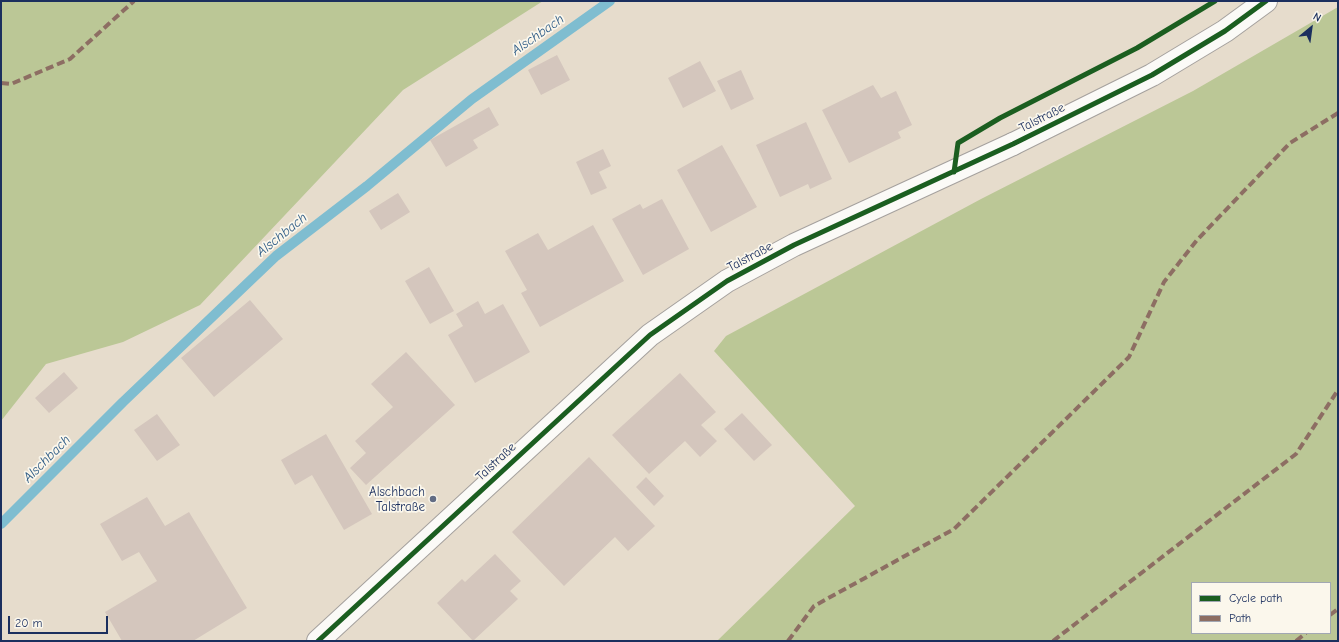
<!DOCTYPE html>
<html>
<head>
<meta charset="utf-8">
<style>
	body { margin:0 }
	#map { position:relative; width:1339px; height:642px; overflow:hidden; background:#e6dccc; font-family:"Comic Neue",sans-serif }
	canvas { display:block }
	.frame { position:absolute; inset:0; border:2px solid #1b2f5e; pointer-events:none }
	.legend { position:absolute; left:1191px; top:582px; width:140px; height:52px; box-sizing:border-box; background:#fbf7ec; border:1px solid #a1a7b3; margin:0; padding:5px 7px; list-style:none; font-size:12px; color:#1b2f5e }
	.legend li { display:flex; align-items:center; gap:8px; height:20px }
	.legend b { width:20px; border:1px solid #a1a7b3 }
	.north { position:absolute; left:1291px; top:8px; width:40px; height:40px; -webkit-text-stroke:3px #fbf7ec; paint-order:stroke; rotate:29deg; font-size:11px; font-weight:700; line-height:16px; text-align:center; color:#1b2f5e }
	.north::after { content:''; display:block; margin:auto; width:14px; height:18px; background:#1b2f5e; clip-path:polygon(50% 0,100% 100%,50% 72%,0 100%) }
	.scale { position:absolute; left:8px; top:616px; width:100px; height:18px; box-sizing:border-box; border:2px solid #1b2f5e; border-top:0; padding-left:5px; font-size:12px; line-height:14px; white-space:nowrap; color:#1b2f5e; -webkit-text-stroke:3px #fbf7ec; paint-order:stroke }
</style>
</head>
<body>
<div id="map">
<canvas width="1339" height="642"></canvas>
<div class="frame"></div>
<ul class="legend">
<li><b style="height:5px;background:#1b5e20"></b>Cycle path</li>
<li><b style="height:5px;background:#8d6e63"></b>Path</li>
</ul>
<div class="north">N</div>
<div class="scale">20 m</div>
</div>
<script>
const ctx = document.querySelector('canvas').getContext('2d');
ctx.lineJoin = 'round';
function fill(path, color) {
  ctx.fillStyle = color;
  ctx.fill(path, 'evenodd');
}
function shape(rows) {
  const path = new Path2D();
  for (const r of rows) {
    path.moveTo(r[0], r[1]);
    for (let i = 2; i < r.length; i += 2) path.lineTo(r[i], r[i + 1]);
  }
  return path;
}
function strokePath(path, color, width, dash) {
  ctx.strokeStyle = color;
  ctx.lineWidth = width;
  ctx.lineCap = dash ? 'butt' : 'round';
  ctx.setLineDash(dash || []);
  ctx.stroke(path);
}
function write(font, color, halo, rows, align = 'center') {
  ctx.font = font + ' "Comic Neue",sans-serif';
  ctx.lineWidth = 3.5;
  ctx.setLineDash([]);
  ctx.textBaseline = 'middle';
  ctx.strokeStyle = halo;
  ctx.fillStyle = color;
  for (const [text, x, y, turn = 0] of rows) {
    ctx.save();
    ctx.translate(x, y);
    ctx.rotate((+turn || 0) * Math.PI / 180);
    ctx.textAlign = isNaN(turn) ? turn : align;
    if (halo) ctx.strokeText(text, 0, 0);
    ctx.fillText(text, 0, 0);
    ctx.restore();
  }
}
fill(shape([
	[1,1,543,1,403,90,200,305,123,342,46,364,1,421],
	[1338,7,1338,641,717,641,855,506,714,351,726,336,981,199,1193,91],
	[1192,583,1330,583,1330,633,1192,633]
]), '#bbc796');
strokePath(shape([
	[1,524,123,402,276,256,367,186,472,99,610,1]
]), '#7fbdd0', 10);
fill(shape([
	[557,55,570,80,541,95,528,70],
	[700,61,716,91,683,108,668,78],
	[741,70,754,99,731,110,717,81],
	[873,85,881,98,896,91,912,125,898,132,901,138,849,163,822,110],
	[489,107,499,125,473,140,478,148,446,167,430,140],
	[806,122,832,179,810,189,808,184,780,197,756,145],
	[722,145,757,207,711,232,677,170],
	[603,149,611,166,599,172,607,188,591,195,576,162],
	[398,193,410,212,381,230,369,211],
	[662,199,689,249,643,275,612,219,640,204,643,209],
	[593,225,624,281,540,327,521,293,527,290,505,251,538,233,548,250],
	[429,267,454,311,430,324,405,281],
	[250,300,283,339,214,397,181,358],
	[478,301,485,314,503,304,530,352,475,383,448,335,463,326,456,314],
	[406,352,455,405,366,485,350,468,366,453,355,441,393,407,371,384],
	[64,372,78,388,49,413,35,398],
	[680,373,716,412,701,425,717,441,700,457,685,441,649,474,612,435],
	[742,413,772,445,754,461,724,429],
	[157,414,180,445,157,461,134,430],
	[326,434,372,514,344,530,312,475,295,485,281,460],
	[589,457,655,526,628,551,615,537,564,586,512,532],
	[646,477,664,496,654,506,636,487],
	[147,497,165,526,189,512,247,608,193,641,122,641,105,612,157,581,139,552,122,561,100,524],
	[495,554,521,581,510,591,518,599,473,641,437,603,462,579,465,582]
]), '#d4c6bd');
const minor = shape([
	[318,641,650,335,727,281,794,245,1013,144]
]);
const tertiary = shape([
	[1013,144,1152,75,1225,31,1266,1]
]);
strokePath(minor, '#a5a19e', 24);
strokePath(tertiary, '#a5a19e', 24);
strokePath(minor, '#fbfaf7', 22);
strokePath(tertiary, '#fbfaf7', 22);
strokePath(shape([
	[1,83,11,84,70,59,134,1],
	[1330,615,1338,609],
	[788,641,814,606,954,529,1129,357,1164,282,1197,240,1290,143,1338,113],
	[1053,641,1296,454,1338,390],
	[1296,641,1306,633]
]), '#8d6e63', 4, [8, 4]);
strokePath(shape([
	[954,172,958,143,1000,118,1137,48,1215,1],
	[318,641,650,335,727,281,794,245,1013,144,1152,75,1225,31,1266,1]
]), '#1b5e20', 5);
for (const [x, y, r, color] of [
	[433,499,4,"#626c84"]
]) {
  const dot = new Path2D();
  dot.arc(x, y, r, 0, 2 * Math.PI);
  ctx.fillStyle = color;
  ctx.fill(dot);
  strokePath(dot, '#fbf7ec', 1.5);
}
write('13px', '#1b2f5e', '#fbf7ec', [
	["Talstraße",1042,118,-27],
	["Talstraße",750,257,-28],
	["Talstraße",496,462,-43]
]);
write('13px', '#1b2f5e', '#fbf7ec', [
	["Alschbach",425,492],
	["Talstraße",425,507]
], 'right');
write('italic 14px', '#2f5c86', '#fbf7ec', [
	["Alschbach",538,35,-35],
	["Alschbach",282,235,-39],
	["Alschbach",47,459,-45]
]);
</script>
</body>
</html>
